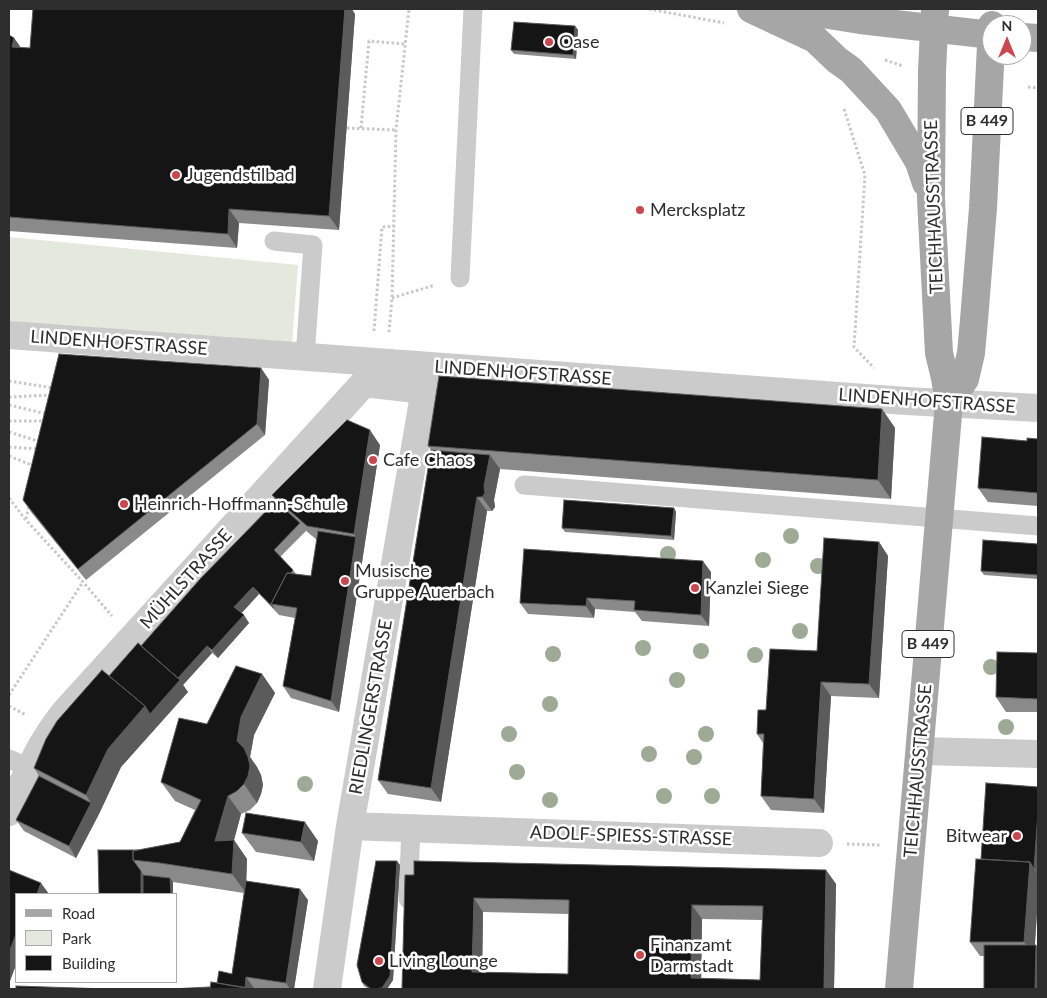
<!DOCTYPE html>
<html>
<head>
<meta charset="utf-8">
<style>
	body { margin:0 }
	#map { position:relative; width:1047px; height:998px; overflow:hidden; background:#fff; font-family:Lato,sans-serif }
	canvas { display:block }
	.frame { position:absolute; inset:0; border:10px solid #2e2e2e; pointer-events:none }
	.legend { position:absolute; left:15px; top:893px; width:162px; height:90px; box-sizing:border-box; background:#fff; border:1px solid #ababab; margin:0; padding:6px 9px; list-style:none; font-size:15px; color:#2e2e2e }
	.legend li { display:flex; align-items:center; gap:10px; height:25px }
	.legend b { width:25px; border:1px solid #ababab }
	.north { position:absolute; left:982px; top:15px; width:50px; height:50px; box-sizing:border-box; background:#fff; border:1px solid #ababab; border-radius:50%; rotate:0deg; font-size:14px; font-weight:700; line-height:20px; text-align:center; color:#2e2e2e }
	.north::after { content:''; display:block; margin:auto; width:18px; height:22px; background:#ce464d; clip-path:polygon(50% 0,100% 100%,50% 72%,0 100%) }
</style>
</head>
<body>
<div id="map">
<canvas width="1047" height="998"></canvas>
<div class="frame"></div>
<ul class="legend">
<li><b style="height:6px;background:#a6a6a6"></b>Road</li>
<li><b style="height:14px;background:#e3e9dd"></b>Park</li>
<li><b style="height:14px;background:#151515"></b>Building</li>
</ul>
<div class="north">N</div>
</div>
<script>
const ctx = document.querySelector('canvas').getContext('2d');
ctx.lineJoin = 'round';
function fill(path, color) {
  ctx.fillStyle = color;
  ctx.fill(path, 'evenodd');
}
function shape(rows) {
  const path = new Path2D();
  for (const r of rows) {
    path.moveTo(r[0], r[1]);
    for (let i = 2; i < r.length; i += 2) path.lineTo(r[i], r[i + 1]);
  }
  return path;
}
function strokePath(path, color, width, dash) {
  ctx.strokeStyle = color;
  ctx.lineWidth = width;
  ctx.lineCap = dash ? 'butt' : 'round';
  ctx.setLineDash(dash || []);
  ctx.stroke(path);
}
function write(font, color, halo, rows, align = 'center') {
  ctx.font = font + ' Lato,sans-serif';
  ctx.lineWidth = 5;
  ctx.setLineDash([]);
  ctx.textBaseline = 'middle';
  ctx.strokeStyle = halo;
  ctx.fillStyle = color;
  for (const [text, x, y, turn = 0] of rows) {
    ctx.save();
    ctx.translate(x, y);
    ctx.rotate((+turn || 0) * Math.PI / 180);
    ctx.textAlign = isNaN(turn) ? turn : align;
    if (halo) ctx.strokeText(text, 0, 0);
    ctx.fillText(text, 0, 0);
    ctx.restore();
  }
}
fill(shape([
	[9,237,298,265,292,344,9,323]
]), '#e3e9dd');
strokePath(shape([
	[649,9,724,23],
	[885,60,903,66],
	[1028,87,1038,88],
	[844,109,865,175,854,347,874,368],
	[347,128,396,130],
	[361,128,369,41,405,44],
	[392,298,435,285],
	[374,331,382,227,395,226],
	[389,332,392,298,396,130,409,9],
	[9,381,53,388],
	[9,397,53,395],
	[9,405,47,414],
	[9,421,46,421],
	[9,432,41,442],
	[9,447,38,449],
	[9,456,34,466],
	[9,498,25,519,83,582,112,616],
	[26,519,29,505],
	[9,695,83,582],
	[9,706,26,715],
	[847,844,881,845]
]), '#c8c8c8', 3, [2.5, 2.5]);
strokePath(shape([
	[274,241,313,245,305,357],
	[460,278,473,9],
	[524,485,1038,526],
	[9,759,30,768],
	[408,899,411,828]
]), '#cbcbcb', 19);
strokePath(shape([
	[9,335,906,401,1038,408],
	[920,751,1038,754],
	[9,812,30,768,41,747,53,728,65,712,364,383,424,390],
	[350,826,819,843],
	[327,989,350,826,429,366]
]), '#cbcbcb', 28);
strokePath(shape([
	[751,9,815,39,837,60,851,70,888,110,919,162,926,183],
	[791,9,860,20,992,35],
	[1022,37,1038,38],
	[949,403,965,379,971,353,974,320,983,208,992,25],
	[899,989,949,403,945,378,939,353,931,199,932,71,935,9]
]), '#a6a6a6', 28);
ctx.fillStyle = '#9faa96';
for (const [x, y] of [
	[791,536],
	[668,554],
	[763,560],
	[818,566],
	[800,631],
	[643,648],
	[701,651],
	[553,654],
	[755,655],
	[991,667],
	[677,680],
	[550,704],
	[1006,727],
	[509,734],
	[706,734],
	[649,754],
	[694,757],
	[517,772],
	[305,784],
	[664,796],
	[712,796],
	[550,800]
]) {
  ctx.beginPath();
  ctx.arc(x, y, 8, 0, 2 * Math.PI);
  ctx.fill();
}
fill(shape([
	[355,14,339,230,239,223,237,248,9,231,9,35,14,38,21,48,30,48],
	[575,26,578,30,576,59,514,54,511,50],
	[261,368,269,380,265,435,86,580,31,512,23,500],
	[882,409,895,428,891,499,500,469,494,500,495,507,492,511,487,511,441,802,388,794,378,780,431,450,428,446],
	[1038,439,1038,506,988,502,978,488,1027,441],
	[380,445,339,712,291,698,283,686,295,618,279,615,259,594,241,613,249,623,218,658,212,653,183,685,188,692,121,767,99,814,76,858,24,831,16,820,39,776,34,768,109,676,141,646,276,501,272,495],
	[305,530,317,540,311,576,296,574,293,570,280,557,306,531],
	[674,508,676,512,674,540,565,532,562,528],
	[879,542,888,556,879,698,831,696,824,813,771,810,761,796,763,743,757,734,766,710,817,651],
	[1038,544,1038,579,984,575,981,571],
	[711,572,709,626,642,621,635,612,595,609,594,618,528,614,520,603],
	[1038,653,1038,712,1006,712,996,697],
	[262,674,275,693,254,735,250,757,257,767,261,775,263,785,261,794,257,803,250,810,241,814,234,840,247,859,246,881,308,900,294,989,263,989,254,988,254,989,210,987,232,974,244,893,173,882,173,894,99,894,138,850,180,842,195,810,175,801,161,782,207,724],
	[1038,787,1038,898,1035,945,1038,948,1038,989,984,956,980,956,970,942,981,859],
	[242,833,318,841,314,861,256,852],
	[397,861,400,865,393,980,387,989,369,989,364,986,362,982],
	[826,870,836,884,834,989,402,989,405,875],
	[483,912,569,914,568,974,482,972],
	[702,919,762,920,760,980,701,978]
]), '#8a8a8a');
fill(shape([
	[345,9,352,9,355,14,339,230,329,216],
	[575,26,578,30,576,59,573,55],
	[14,38,24,52,12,47],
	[229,209,239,223,237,248,228,234],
	[261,368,269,380,265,435,257,424],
	[882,409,895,428,891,499,878,480],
	[370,430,380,445,339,712,331,701,356,537,354,534],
	[490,455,500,469,494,500,495,507,492,511,482,497,484,486],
	[477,497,487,511,441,802,431,788],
	[674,508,676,512,674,540,671,536],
	[879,542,888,556,879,698,869,684],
	[703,561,711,572,709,626,701,615],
	[253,587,259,594,240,615,234,607],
	[587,598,595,609,594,618,586,606],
	[244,615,249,623,218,658,212,650],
	[207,646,212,653,183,685,188,692,121,767,99,814,76,858,69,846,91,803,86,795,108,749,145,706,177,679],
	[262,674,275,693,254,735,250,757,257,767,261,775,263,785,261,794,257,803,244,784,237,741,241,717],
	[821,682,831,696,824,813,814,799],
	[228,796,241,814,234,840,247,859,246,893,232,874,215,841],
	[1038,812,1038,874,1034,869],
	[305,822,318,841,314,861,301,842],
	[397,861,400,865,393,980,387,989,383,989,382,988],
	[1030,862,1038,874,1038,898,1034,956,1024,942],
	[826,870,836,884,834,989,824,989],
	[141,871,146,879,146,894,141,894],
	[170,878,173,882,173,894,171,894],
	[41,883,49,894,37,894],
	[300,889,308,900,294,989,290,989,286,983],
	[474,898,483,912,482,986,472,972],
	[692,905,702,919,701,989,691,978],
	[16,934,16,965,9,984,9,953],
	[1036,945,1038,948,1038,989,1035,989],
	[246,977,254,988,254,989,244,989]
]), '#5b5b5b');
const building = shape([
	[33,9,345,9,329,216,229,209,228,234,9,217,9,35,14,38,12,47,30,48,33,9],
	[514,22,575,26,573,55,511,50,514,22],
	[59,354,261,368,257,424,78,569,23,500,59,354],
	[439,376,882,409,878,480,428,446,439,376],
	[347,420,370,430,354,534,307,526,272,495,347,420],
	[982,437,1027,441,1027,438,1038,439,1038,493,978,488,982,437],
	[431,450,490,455,484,486,485,493,482,497,477,497,431,788,378,780,431,450],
	[564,500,674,508,671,536,562,528,564,500],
	[276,501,300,523,274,550,293,570,291,573,287,573,271,604,274,608,253,587,234,607,244,615,212,650,207,646,178,678,141,646,201,578,276,501],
	[318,531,356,537,331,701,283,686,297,608,271,604,287,573,311,576,318,531],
	[824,538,879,542,869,684,821,682,814,799,761,796,764,734,757,734,758,710,766,710,770,649,817,651,824,538],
	[983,540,1038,544,1038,575,981,571,983,540],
	[524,549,703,561,701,615,634,610,635,601,587,598,586,606,520,603,524,549],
	[138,643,180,680,150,714,145,706,109,676,138,643],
	[997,652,1038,653,1038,699,996,697,997,652],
	[236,666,262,674,241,717,237,741,244,748,248,757,250,766,248,776,244,784,237,791,228,796,215,841,234,840,232,874,160,863,133,860,133,851,180,842,201,800,161,782,179,718,207,724,236,666],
	[102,670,145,706,108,749,86,795,34,768,46,739,57,721,102,670],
	[39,776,91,803,69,846,16,820,39,776],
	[986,783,1038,787,1038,812,1034,869,1030,862,981,859,986,783],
	[246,813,305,822,301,842,242,833,246,813],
	[98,850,138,850,133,851,133,860,141,871,141,894,99,894,98,850],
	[976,859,1030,862,1024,942,970,942,976,859],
	[376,861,397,861,390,976,382,988,371,989,362,982,357,965,376,861],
	[414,861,826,870,824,989,402,989,405,875,414,875,414,861],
	[474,898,569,900,568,974,472,972,474,898],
	[692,905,763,906,760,980,691,978,692,905],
	[9,870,41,883,37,894,16,894,16,934,9,953,9,870],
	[143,875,170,878,171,894,143,894,143,875],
	[246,881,300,889,286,983,246,977,245,988,217,983,219,971,232,974,246,881],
	[984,945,1036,945,1035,989,984,989,984,945],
	[211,982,255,989,210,989,211,982],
	[16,986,108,989,16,989,16,986],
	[210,987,210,989,170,989,210,987]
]);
fill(building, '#151515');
strokePath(building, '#5b5b5b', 1);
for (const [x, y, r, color] of [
	[549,42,5,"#ce464d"],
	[176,175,5,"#ce464d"],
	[640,210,5,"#ce464d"],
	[373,460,5,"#ce464d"],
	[124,504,5,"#ce464d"],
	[345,581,5,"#ce464d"],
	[695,588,5,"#ce464d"],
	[1017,836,5,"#ce464d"],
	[640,955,5,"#ce464d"],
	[379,961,5,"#ce464d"]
]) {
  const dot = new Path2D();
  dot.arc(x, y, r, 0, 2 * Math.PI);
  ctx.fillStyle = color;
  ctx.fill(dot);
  strokePath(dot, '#fff', 2);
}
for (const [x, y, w] of [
	[987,121,52],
	[928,644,52]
]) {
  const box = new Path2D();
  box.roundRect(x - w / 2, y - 13.5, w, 27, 4);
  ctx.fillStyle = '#fff';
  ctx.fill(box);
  strokePath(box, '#2e2e2e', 1);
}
write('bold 16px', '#2e2e2e', null, [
	["B 449",987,121],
	["B 449",928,644]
]);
write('18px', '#2e2e2e', '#fff', [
	["Oase",559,42],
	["Jugendstilbad",186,175],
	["Mercksplatz",650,210],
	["Cafe Chaos",383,460],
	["Heinrich-Hoffmann-Schule",134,504],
	["Musische",355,571],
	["Gruppe Auerbach",355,592],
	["Kanzlei Siege",705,588],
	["Bitwear",1007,836,"right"],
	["Finanzamt",650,945],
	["Darmstadt",650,966],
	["Living Lounge",389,961]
], 'left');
write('18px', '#2e2e2e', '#fff', [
	["TEICHHAUSSTRASSE",934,207,-92],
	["LINDENHOFSTRASSE",119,343,4],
	["LINDENHOFSTRASSE",523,373,4],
	["LINDENHOFSTRASSE",927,401,4],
	["MÜHLSTRASSE",186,579,-48],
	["RIEDLINGERSTRASSE",371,707,-80],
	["TEICHHAUSSTRASSE",918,771,-85],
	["ADOLF-SPIESS-STRASSE",631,836,2]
]);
</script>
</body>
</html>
